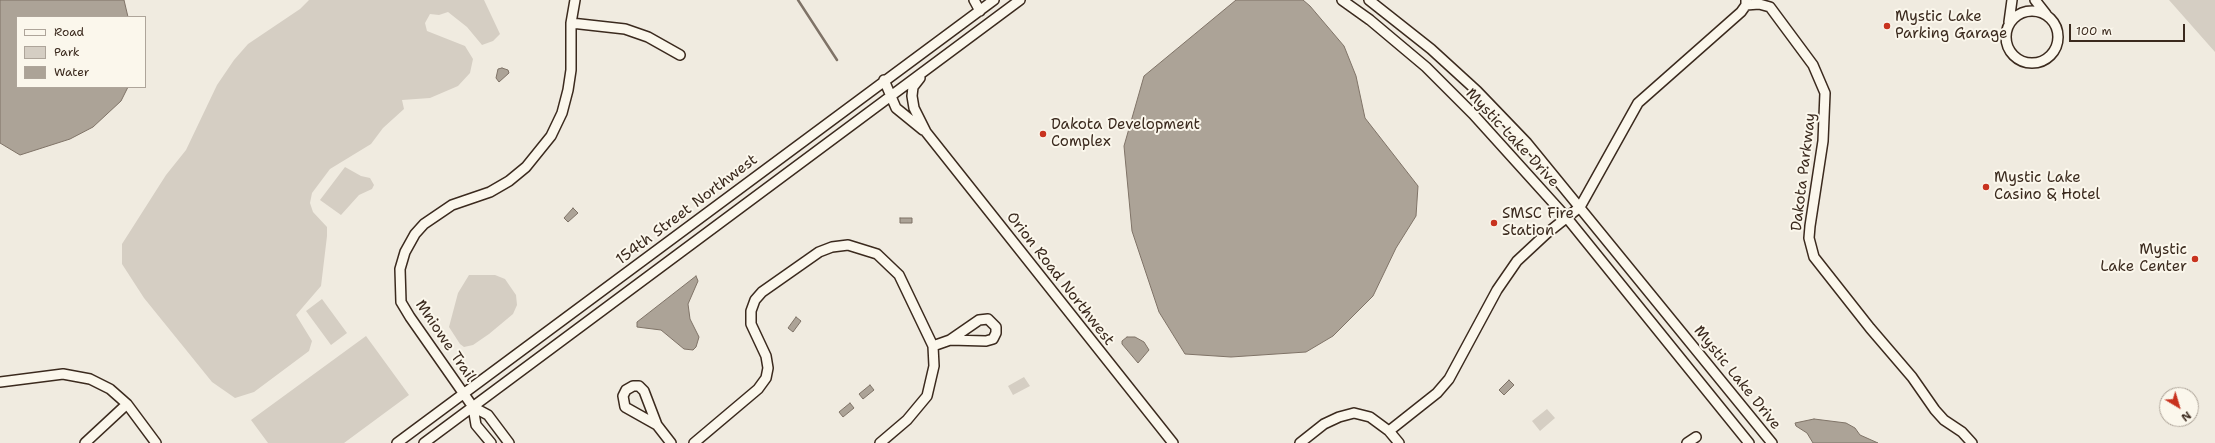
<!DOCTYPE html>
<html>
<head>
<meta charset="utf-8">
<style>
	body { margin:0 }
	#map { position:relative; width:2215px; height:443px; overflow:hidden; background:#f0ebe0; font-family:"Shantell Sans",sans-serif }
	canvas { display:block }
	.legend { position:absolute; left:16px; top:16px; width:130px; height:72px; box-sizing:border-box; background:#fbf7ec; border:1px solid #aea59a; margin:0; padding:5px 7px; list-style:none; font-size:12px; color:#3b2a1e }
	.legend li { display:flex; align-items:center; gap:8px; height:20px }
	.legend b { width:20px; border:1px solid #aea59a }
	.north { position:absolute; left:2159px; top:387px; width:40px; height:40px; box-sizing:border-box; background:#fbf7ec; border:1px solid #aea59a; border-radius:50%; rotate:142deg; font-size:11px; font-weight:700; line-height:16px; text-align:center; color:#3b2a1e }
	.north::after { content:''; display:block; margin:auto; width:14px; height:18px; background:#c8321e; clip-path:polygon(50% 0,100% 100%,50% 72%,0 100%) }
	.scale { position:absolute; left:2069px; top:24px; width:116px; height:18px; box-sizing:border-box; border:2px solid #3b2a1e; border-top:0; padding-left:5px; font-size:12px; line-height:14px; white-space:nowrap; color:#3b2a1e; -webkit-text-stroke:3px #fbf7ec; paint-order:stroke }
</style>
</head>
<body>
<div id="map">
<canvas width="2215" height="443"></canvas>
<ul class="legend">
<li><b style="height:5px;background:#fbf7ec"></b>Road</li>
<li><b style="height:11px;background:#d5cec3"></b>Park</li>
<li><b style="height:11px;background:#aca397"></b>Water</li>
</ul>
<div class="north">N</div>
<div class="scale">100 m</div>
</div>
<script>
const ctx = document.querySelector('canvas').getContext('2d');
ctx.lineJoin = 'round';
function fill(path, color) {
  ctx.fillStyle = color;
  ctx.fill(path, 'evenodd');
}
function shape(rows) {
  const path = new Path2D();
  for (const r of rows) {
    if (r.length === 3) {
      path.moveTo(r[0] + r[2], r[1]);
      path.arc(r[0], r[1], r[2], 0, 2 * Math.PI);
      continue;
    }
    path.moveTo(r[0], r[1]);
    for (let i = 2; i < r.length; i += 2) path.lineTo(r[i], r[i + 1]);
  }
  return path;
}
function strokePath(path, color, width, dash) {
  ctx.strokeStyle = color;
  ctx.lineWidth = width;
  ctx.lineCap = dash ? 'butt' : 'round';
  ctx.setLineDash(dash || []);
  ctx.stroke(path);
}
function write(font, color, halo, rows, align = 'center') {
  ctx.font = font + ' "Shantell Sans",sans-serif';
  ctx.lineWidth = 4;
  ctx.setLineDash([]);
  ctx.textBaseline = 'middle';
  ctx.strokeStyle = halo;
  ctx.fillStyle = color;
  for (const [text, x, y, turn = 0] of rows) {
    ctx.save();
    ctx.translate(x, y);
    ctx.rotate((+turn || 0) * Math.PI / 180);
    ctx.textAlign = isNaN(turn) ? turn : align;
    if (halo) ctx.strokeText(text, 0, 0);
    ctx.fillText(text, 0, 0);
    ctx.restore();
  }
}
fill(shape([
	[309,0,484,0,500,34,493,41,482,45,467,27,448,12,439,15,430,14,425,23,427,31,465,46,473,59,470,73,458,86,430,98,402,100,404,109,383,128,371,144,330,169,312,193,310,203,313,212,327,227,327,236,321,286,296,315,312,341,309,351,254,392,235,398,212,382,144,298,122,264,122,244,166,175,186,150,217,85,234,60,248,44,300,9],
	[2169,0,2215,0,2215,52],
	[345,167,361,176,370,178,374,185,372,189,359,195,341,215,320,200],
	[469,275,495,275,505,279,516,295,517,305,513,314,489,334,473,345,464,347,460,344,449,327,458,293],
	[322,299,347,333,331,345,306,311],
	[366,336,409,395,344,443,268,443,251,420],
	[1024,377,1030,386,1013,395,1008,386],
	[1547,409,1555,418,1540,431,1532,421]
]), '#d5cec3');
const water = shape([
	[0,0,124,0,128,17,17,17,17,87,128,87,121,101,93,127,70,139,20,155,0,143,0,0],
	[1236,0,1303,0,1310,6,1344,46,1356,76,1365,118,1418,186,1416,216,1396,248,1373,296,1333,336,1306,352,1231,357,1185,354,1159,312,1132,231,1124,146,1144,76,1236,0],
	[502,68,508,70,509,73,499,82,496,78,498,69,502,68],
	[573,208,578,213,568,222,564,218,573,208],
	[900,218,912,218,912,223,900,223,900,218],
	[696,276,698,281,688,304,690,319,699,337,696,347,693,350,684,349,661,330,637,327,637,322,696,276],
	[796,317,801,321,793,332,788,328,796,317],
	[1127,337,1135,337,1144,342,1149,350,1138,363,1122,344,1122,341,1127,337],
	[1509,380,1514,385,1504,395,1499,390,1509,380],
	[870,385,874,390,863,399,859,394,870,385],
	[850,403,854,408,843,417,839,412,850,403],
	[1814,419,1846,423,1855,428,1860,435,1878,443,1813,443,1807,433,1796,426,1795,423,1814,419]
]);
fill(water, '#aca397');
strokePath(water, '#7f7367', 1);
strokePath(shape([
	[798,0,837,60]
]), '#7f7367', 2.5);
const minor = shape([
	[974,0,980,11],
	[1342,0,1370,20,1426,67,1473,114,1567,218,1749,443],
	[1369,0,1431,49,1477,91,1527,143,1772,443],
	[2035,0,2046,14],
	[1746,5,1759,4,1770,7,1813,65,1825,93,1823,141,1810,226,1809,238,1814,257,1870,328,1912,377,1935,410,1944,420,1962,432,1972,443],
	[2032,37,26],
	[2009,22,2012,0],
	[571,23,625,29,648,37,680,55],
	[920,78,913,87,912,96,914,108,926,132,1173,443],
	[884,80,896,108,923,130],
	[933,346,950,340,979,320,988,319,996,327,996,333,993,339,986,341,950,340],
	[0,382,63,374,90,379,110,389,127,404,156,443],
	[473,407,488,415,509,443],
	[657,425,625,407,623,396,626,390,633,386,639,386,644,391,657,425,671,443],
	[1389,431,1437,393,1449,379,1497,290,1517,261,1546,234,1580,207,1638,103,1741,12,1746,5,1746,0],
	[85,443,127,404],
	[397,443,994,0],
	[424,443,1020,0],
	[491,443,476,425,473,407,410,317,401,302,400,269,405,252,415,234,424,224,452,205,490,192,509,181,526,167,551,136,562,113,568,90,571,70,571,23,575,0],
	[694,443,758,389,766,378,768,368,766,356,751,324,751,311,755,300,762,292,819,252,832,247,848,245,877,254,899,275,933,346,934,366,927,396,907,420,880,443],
	[1300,443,1324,424,1339,417,1354,413,1370,417,1389,431,1399,443],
	[1687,443,1696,437]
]);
strokePath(minor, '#3b2a1e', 12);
strokePath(minor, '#fbf7ec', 9);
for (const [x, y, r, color] of [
	[1887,26,4,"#c8321e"],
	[1043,134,4,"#c8321e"],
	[1986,187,4,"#c8321e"],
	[1494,223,4,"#c8321e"],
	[2195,259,4,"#c8321e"]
]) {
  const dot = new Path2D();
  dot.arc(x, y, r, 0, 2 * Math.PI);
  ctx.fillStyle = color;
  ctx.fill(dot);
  strokePath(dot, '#fbf7ec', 1.5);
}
write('15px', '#3b2a1e', '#fbf7ec', [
	["Mystic Lake",1895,17],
	["Parking Garage",1895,34],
	["Dakota Development",1051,125],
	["Complex",1051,142],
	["Mystic Lake",1994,178],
	["Casino & Hotel",1994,195],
	["SMSC Fire",1502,214],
	["Station",1502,231],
	["Mystic",2187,250,"right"],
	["Lake Center",2187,267,"right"]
], 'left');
write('15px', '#3b2a1e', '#fbf7ec', [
	["Mystic Lake Drive",1512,138,47],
	["Dakota Parkway",1804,172,-83],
	["154th Street Northwest",687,210,-37],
	["Orion Road Northwest",1060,279,52],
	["Mniowe Trail",445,341,56],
	["Mystic Lake Drive",1737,378,51]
]);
</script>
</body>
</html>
